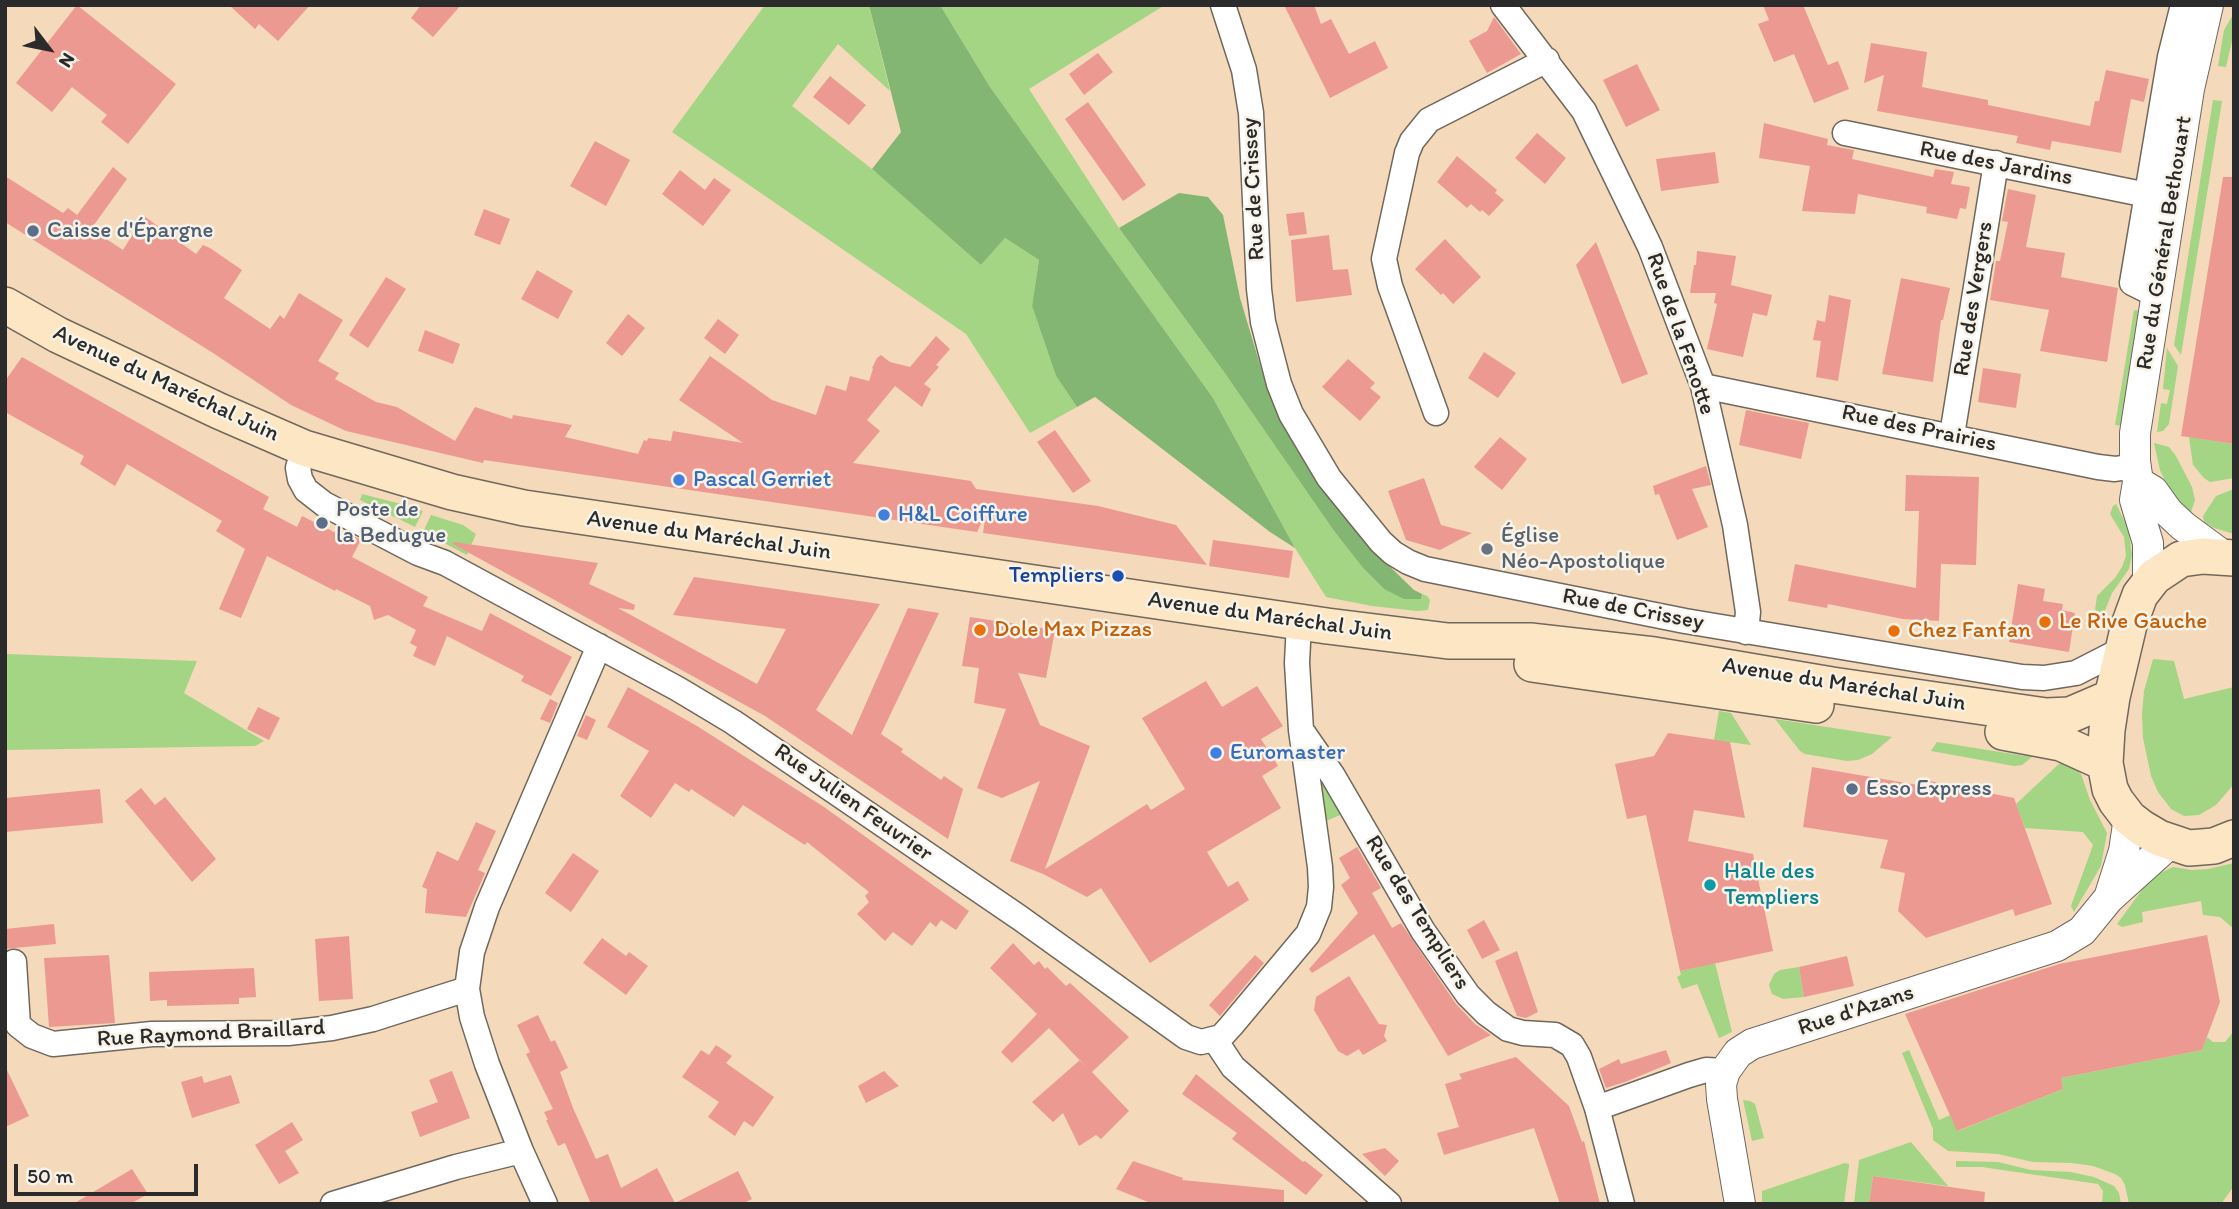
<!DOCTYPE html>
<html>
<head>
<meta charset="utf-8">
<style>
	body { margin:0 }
	#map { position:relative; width:2239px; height:1209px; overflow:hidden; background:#f4d9bb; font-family:Itim,sans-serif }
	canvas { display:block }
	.frame { position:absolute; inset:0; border:7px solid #2b2b2b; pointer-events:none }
	.north { position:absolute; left:14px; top:14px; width:70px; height:70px; -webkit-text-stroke:5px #f7f3e8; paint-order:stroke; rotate:122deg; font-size:19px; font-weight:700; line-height:28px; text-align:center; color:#2b2b2b }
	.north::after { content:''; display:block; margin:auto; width:24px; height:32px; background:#2b2b2b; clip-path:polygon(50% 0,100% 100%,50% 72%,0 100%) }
	.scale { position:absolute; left:14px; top:1164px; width:184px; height:32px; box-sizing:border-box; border:4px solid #2b2b2b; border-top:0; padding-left:9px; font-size:21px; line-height:24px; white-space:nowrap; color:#2b2b2b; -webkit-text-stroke:5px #f7f3e8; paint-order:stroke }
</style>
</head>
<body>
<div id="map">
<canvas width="2239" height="1209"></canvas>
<div class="frame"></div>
<div class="north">N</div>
<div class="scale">50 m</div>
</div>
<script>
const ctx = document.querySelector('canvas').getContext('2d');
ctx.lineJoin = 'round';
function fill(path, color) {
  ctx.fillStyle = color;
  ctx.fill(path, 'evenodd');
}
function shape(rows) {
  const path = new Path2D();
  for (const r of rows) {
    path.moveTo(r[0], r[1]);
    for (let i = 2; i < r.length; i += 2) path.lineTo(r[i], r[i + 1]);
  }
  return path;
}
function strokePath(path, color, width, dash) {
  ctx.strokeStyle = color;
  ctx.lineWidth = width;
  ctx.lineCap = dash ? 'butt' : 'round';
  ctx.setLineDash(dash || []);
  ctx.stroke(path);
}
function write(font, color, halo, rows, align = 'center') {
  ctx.font = font + ' Itim,sans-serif';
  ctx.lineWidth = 5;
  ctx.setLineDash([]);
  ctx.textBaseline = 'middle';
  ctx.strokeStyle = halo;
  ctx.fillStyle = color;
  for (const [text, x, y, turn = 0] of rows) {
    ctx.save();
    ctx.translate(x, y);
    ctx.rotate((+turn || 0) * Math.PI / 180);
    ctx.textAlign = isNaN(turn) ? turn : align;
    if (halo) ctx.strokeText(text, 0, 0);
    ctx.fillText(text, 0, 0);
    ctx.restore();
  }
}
fill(shape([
	[765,5,869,5,890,91,838,44,792,106,872,169,981,265,1005,238,1039,260,1032,306,1056,376,1077,407,1030,433,966,334,672,132],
	[940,5,1165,5,1029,89,1119,228,1224,372,1334,531,1363,568,1384,589,1421,599,1422,594,1427,596,1430,600,1428,610,1417,611,1372,606,1326,597,1295,548,1213,398,990,87],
	[2234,13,2234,32,2226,67,2218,66,2224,30],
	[2213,100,2222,101,2181,355,2174,345],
	[2134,310,2142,311,2123,426,2115,425],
	[2167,348,2178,366,2169,424,2163,431,2157,432,2161,403,2167,404,2170,390,2163,389],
	[2189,437,2234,444,2234,478,2210,482,2204,478,2193,465],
	[2154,443,2169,447,2176,456,2192,487,2195,500,2191,512,2180,502,2165,481,2160,470],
	[2234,489,2234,534,2214,528,2204,522,2203,516,2216,496],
	[362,494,405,505,423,511,415,527,360,500],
	[2116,504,2128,528,2132,555,2129,569,2112,593,2104,613,2095,610,2097,596,2115,578,2122,567,2126,556,2124,537,2110,514,2113,506],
	[431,515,463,525,476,534,467,555,423,532],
	[5,654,197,661,184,693,264,741,255,746,5,750],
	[2153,659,2174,661,2184,699,2234,687,2234,784,2216,805,2199,815,2184,816,2171,809,2158,792,2151,776,2143,738,2142,714,2144,691],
	[1719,711,1731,713,1751,745,1714,740],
	[1775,719,1892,737,1872,754,1858,760,1847,761,1805,754,1800,751],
	[1937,742,2032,757,2022,765,2014,766,1931,751],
	[1315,759,1346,810,1340,815,1326,821],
	[2061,762,2077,770,2081,774,2090,800,2107,833,2101,866,2074,912,2071,906,2093,845,2083,832,2025,828,2016,804],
	[2234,863,2234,929,2220,917,2203,915,2201,901,2142,912,2143,922,2122,927,2117,924,2147,883,2162,872,2173,867,2192,870,2208,869],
	[1715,963,1732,1032,1719,1038,1697,984,1682,989,1677,977,1681,975,1680,971],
	[1799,967,1804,997,1783,999,1772,994,1769,985,1774,974,1780,970],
	[2234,1031,2234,1186,2221,1204,2129,1204,2125,1185,2121,1178,2115,1174,2093,1166,2072,1163,2033,1162,1998,1154,1948,1151,1933,1140,1933,1129,1902,1053,1909,1050,1939,1120,1950,1115,1958,1131,2063,1089,2061,1078,2202,1050,2207,1037,2213,1042,2225,1042],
	[1743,1100,1750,1101,1755,1104,1764,1138,1752,1141],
	[1911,1142,1948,1186,1873,1176,1869,1204,1854,1204,1859,1160],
	[1956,1161,1998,1162,2031,1170,2071,1172,2094,1177,2114,1186,2119,1193,2121,1204,2102,1204,2103,1191,2098,1184,1982,1167,1956,1167],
	[1845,1163,1849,1164,1849,1166,1844,1204,1762,1204,1762,1191]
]), '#a3d584');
fill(shape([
	[869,5,940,5,990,87,1213,398,1295,548,1270,532,1095,397,1077,407,1056,376,1032,306,1039,260,1005,238,981,265,872,169,901,132],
	[1179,193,1208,197,1223,215,1240,298,1264,378,1381,558,1414,590,1422,594,1421,599,1404,599,1384,589,1363,568,1334,531,1224,372,1119,228]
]), '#82b672');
fill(shape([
	[77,5,176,84,128,144,101,122,107,115,72,87,52,112,16,83],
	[229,5,310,5,278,41,259,24,255,29],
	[421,5,461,5,433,37,411,18],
	[1284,5,1314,5,1321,24,1331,19,1349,54,1375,41,1388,68,1330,98],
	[1763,5,1803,5,1828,65,1838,61,1849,89,1814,103,1794,54,1774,62,1758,24,1769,20],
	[1494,17,1521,54,1487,73,1469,41,1487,31],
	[1871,43,1927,52,1922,87,1988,100,1988,105,2090,126,2095,101,2099,101,2106,70,2149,79,2144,102,2131,99,2121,153,2052,141,2050,150,2016,143,2018,136,1877,111,1884,75,1864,83],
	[1098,53,1113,72,1084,95,1069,74],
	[1637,64,1660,110,1626,127,1603,80],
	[830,76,866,105,849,125,813,97],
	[1088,102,1146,185,1123,201,1065,119],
	[1764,123,1828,139,1827,145,1854,150,1852,159,1933,177,1935,169,1954,172,1951,184,1970,187,1966,209,1960,208,1957,219,1926,213,1927,207,1858,194,1855,214,1802,211,1810,166,1759,158],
	[1537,133,1566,158,1545,184,1515,158],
	[595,141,630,160,606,206,570,186],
	[1715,152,1719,183,1661,191,1656,159],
	[1457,156,1497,190,1495,193,1504,200,1489,216,1482,210,1480,212,1471,204,1467,208,1437,182],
	[113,167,127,179,91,229,123,250,144,216,196,254,203,245,210,248,242,270,224,298,270,329,280,315,284,319,299,293,343,320,318,361,339,373,335,379,376,402,397,407,455,441,475,407,512,419,513,415,572,425,565,437,638,454,644,440,647,441,648,438,671,441,673,431,743,443,679,400,710,356,772,400,816,415,826,385,846,391,850,376,869,381,873,369,872,368,877,358,881,355,890,362,910,367,936,336,950,349,936,365,939,367,924,384,931,389,922,407,895,386,867,420,880,431,853,463,971,481,976,489,1098,506,1176,525,1207,565,983,533,986,513,977,532,484,460,483,463,346,431,291,405,213,353,5,222,5,176,63,213,68,208,77,215],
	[680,170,705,190,714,178,731,190,703,226,662,194],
	[2223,177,2234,177,2234,444,2181,436],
	[2008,189,2036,195,2026,247,2065,253,2061,277,2118,288,2107,362,2040,351,2049,310,1990,300,1996,261,2000,261,2008,222,2002,221],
	[484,209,510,219,500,245,474,235],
	[1304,212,1307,234,1289,236,1286,214],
	[1329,235,1333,270,1348,269,1352,295,1296,302,1291,240],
	[1445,239,1481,277,1453,304,1443,293,1441,295,1415,269],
	[1596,242,1648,374,1622,384,1576,265],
	[1697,251,1736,256,1731,285,1772,295,1767,316,1753,313,1743,357,1707,349,1717,304,1714,303,1716,293,1690,293,1694,265,1696,265],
	[537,270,573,291,558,319,521,299],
	[386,277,406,289,368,348,349,335],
	[1901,278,1950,288,1943,320,1941,320,1933,382,1882,374],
	[1829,295,1851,300,1838,381,1816,377,1821,341,1813,340,1817,320,1825,322],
	[628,314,645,328,622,356,606,343],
	[718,319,739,335,725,354,704,338],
	[425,330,460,344,453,364,418,351],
	[1484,352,1516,373,1498,398,1468,378],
	[22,357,269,497,263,509,297,527,302,516,344,537,348,533,361,540,352,557,428,597,423,606,482,631,490,613,572,657,551,696,521,681,524,676,447,636,435,666,413,656,417,647,410,643,416,630,388,615,374,620,370,606,336,589,335,591,267,556,241,618,219,609,245,549,216,531,222,521,127,464,115,486,80,464,84,456,5,412,5,381],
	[1348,359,1375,383,1370,388,1381,397,1360,421,1322,387],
	[1983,368,2021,374,2016,408,1978,402],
	[1746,410,1809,423,1801,459,1739,445],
	[1055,430,1091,481,1073,493,1037,442],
	[1500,437,1527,459,1502,490,1474,467],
	[1706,466,1711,485,1692,489,1708,527,1677,540,1659,494,1655,495,1653,486],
	[1906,475,1979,477,1976,565,1941,564,1939,621,1903,619,1828,604,1827,608,1788,601,1795,564,1916,588,1919,511,1905,511],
	[1424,478,1441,525,1472,533,1440,550,1406,540,1388,491],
	[1213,540,1293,551,1289,578,1209,566],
	[454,542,598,563,589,584,635,605,634,610,618,608,757,684,786,629,673,615,694,577,880,604,816,710,852,735,908,608,939,613,881,734,903,749,901,752,941,780,944,776,963,789,948,839,765,716,453,544],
	[2018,584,2045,589,2043,601,2063,604,2062,610,2075,613,2069,652,2009,642],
	[970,617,1055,630,1046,678,1018,673,1040,725,1090,746,1045,869,1147,804,1151,810,1185,789,1142,718,1206,681,1222,707,1257,686,1283,726,1261,739,1278,766,1262,776,1281,808,1207,852,1228,887,1238,881,1249,900,1150,963,1101,888,1087,897,1043,874,1010,861,1040,781,1002,798,977,788,1006,709,974,703,979,668,962,666],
	[628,687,697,726,824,807,969,911,956,930,941,920,936,927,930,922,912,946,893,932,885,941,857,914,869,902,865,896,869,892,807,842,805,845,743,805,734,817,691,789,689,792,675,783,651,818,620,796,649,751,607,727],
	[550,699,558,703,550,723,540,719],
	[258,707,280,718,269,740,247,729],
	[586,715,596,720,587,740,577,736],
	[1668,733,1730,742,1745,818,1694,810,1688,841,1753,854,1773,951,1680,971,1646,815,1627,819,1615,764,1654,756],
	[1812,767,1924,786,1930,781,2014,798,2052,904,2015,916,2013,909,1926,938,1898,911,1905,873,1880,868,1888,840,1803,827],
	[141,788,155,805,165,797,216,859,192,882,125,801],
	[100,789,103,823,5,832,5,798],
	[476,822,496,831,478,870,485,873,466,917,425,913,427,889,422,887,437,851,458,861],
	[1357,847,1381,888,1372,893,1392,928,1401,923,1456,1004,1475,1024,1491,1035,1448,1056,1374,934,1312,973,1309,969,1358,913,1341,885,1350,878,1339,858],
	[573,853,599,871,571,912,545,893],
	[1484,920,1500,950,1482,959,1467,930],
	[54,924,56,944,5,949,5,929],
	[2207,935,2220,1002,2202,1050,2061,1078,2063,1089,1957,1131,1905,1014,2059,964],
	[349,936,353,999,319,1001,315,939],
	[602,938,626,956,629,952,648,966,626,995,583,963],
	[1013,943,1034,965,1039,961,1045,969,1047,967,1066,986,1070,983,1129,1037,1092,1072,1129,1111,1101,1139,1096,1135,1079,1146,1063,1113,1053,1122,1032,1102,1080,1060,1088,1069,1049,1028,1012,1063,1001,1052,1037,1014,990,968],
	[1517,951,1538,1012,1526,1018,1517,1016,1495,961],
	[109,955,115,1023,49,1027,44,958],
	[1255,955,1264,963,1220,1016,1209,1005],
	[1847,956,1854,986,1804,997,1799,967],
	[254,968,256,997,239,998,239,1004,167,1006,167,1000,150,1001,149,972],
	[1349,976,1379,1024,1387,1025,1384,1036,1387,1041,1363,1055,1359,1049,1347,1056,1338,1051,1314,1010,1316,997],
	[538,1015,551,1042,555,1040,568,1068,560,1072,573,1108,596,1159,608,1154,621,1188,657,1168,675,1203,738,1171,752,1199,742,1204,591,1204,565,1143,558,1146,546,1120,548,1120,544,1112,553,1109,526,1054,530,1052,517,1025],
	[716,1045,732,1056,726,1063,774,1097,753,1127,744,1121,735,1136,708,1117,719,1102,682,1077,701,1050,709,1055],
	[1666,1050,1671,1063,1625,1082,1606,1088,1599,1069,1619,1059,1621,1064],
	[1516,1057,1569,1106,1582,1142,1584,1141,1600,1204,1560,1204,1534,1128,1444,1155,1437,1133,1459,1127,1445,1084,1462,1079,1459,1074],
	[5,1066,29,1116,5,1127],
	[452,1071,470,1118,420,1137,411,1112,438,1102,429,1080],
	[884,1071,899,1086,866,1103,858,1086],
	[1196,1074,1303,1162,1305,1161,1323,1175,1306,1195,1232,1139,1237,1133,1182,1094],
	[231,1075,240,1103,192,1118,181,1082,202,1076,204,1083],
	[292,1122,303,1140,285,1151,299,1173,279,1184,255,1145],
	[1385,1148,1399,1161,1385,1176,1362,1154],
	[1133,1161,1183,1178,1182,1180,1284,1190,1284,1204,1153,1204,1116,1189],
	[132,1169,148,1194,130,1204,73,1204],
	[1873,1176,1985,1192,1984,1204,1869,1204]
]), '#ec9992');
const minor = shape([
	[1223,5,1244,70,1251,113,1259,289,1263,322,1279,384,1291,414,1329,478,1381,542,1393,553,1408,562,1425,569,1685,621,2022,677,2044,678,2076,673,2123,649],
	[1503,5,1584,111,1650,247,1703,386,1735,525,1748,612,1746,632],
	[1845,133,2147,195],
	[2156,295,2132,283,2170,57,2183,5],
	[1703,386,2098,467,2115,469,2135,466],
	[1436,413,1390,286,1384,259,1407,153,1412,141,1429,120,1547,60],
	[1952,435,1996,163],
	[304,448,298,468,300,479,306,490,324,504,418,553,445,563,678,689,733,722,1020,918,1186,1037,1201,1042,1221,1037,1231,1026,1308,934,1319,907,1321,887,1320,867,1301,730,1297,663,1299,622],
	[1304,734,1333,776,1423,931,1468,995,1486,1013,1508,1029,1523,1033,1555,1035,1572,1045,1579,1057,1597,1108,1622,1204],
	[14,962,18,1025,32,1036,53,1044,152,1034,288,1033,332,1028,373,1019,467,989],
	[1215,1040,1233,1067,1389,1204],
	[1597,1108,1689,1075,1706,1070,1725,1071],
	[333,1204,456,1167,521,1151],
	[545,1204,521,1151,487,1064,472,1017,467,989,472,952,487,907,599,646]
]);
const tertiary = shape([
	[2138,482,2153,491,2168,512,2183,526,2225,557],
	[2148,584,2148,543,2135,500,2138,482,2135,461,2135,433,2189,89,2208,5],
	[2109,898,2124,851,2129,818],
	[1740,1204,1722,1099,1721,1084,1725,1071,1738,1053,1752,1044,2057,946,2082,931,2109,898,2170,843]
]);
const secondary = shape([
	[5,305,58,335,219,411,304,448,452,492,524,508,1327,626,1448,641,1530,641,1654,655,1832,685,2046,716,2070,715,2112,697],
	[2234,558,2203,556,2181,559,2154,577,2140,595,2129,625,2112,697,2107,730,2105,763,2110,789,2116,801,2129,818,2142,828,2159,838,2189,848,2214,846,2234,838],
	[1532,664,1816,705],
	[2003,732,2061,743,2105,763]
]);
strokePath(minor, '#71685d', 27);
strokePath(tertiary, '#71685d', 32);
strokePath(secondary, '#71685d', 38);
strokePath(minor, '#fff', 24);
strokePath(tertiary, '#fff', 30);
strokePath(secondary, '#fce6c4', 35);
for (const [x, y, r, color] of [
	[33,231,7,"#5c6f8a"],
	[679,480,7,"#3f7fe0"],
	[884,515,7,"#3f7fe0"],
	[322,523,7,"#5c6f8a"],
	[1487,549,7,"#6b7280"],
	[1118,576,7,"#1a4fb4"],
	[2045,622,7,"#e8710a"],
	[980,630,7,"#e8710a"],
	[1894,631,7,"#e8710a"],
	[1216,753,7,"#3f7fe0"],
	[1852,789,7,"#5c6f8a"],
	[1710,885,7,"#0f9aa8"]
]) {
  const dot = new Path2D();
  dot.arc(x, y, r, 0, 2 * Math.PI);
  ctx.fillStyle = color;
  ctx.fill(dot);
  strokePath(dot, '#f7f3e8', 2.5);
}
write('23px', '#2b2b2b', '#f7f3e8', [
	["Rue des Jardins",1996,164,11],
	["Rue de Crissey",1254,189,-93],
	["Rue du Général Bethouart",2165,243,-81],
	["Rue des Vergers",1974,299,-81],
	["Rue de la Fenotte",1680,334,71],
	["Avenue du Maréchal Juin",166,384,25],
	["Rue des Prairies",1919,429,12],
	["Avenue du Maréchal Juin",709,536,8],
	["Rue de Crissey",1633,610,11],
	["Avenue du Maréchal Juin",1270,617,8],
	["Avenue du Maréchal Juin",1844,685,9],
	["Rue Julien Feuvrier",853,803,35],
	["Rue des Templiers",1417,913,58],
	["Rue d'Azans",1856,1011,-18],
	["Rue Raymond Braillard",211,1034,-3]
]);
write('23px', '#4e5e75', '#f7f3e8', [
	["Caisse d'Épargne",47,231],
	["Poste de",336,510],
	["la Bedugue",336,536],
	["Esso Express",1866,789]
], 'left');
write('23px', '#366cbe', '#f7f3e8', [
	["Pascal Gerriet",693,480],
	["H&L Coiffure",898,515],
	["Euromaster",1230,753]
], 'left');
write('23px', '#5b616d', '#f7f3e8', [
	["Église",1501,536],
	["Néo-Apostolique",1501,562]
], 'left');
write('23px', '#164399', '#f7f3e8', [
	["Templiers",1104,576]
], 'right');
write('23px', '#c56008', '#f7f3e8', [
	["Le Rive Gauche",2059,622],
	["Dole Max Pizzas",994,630],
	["Chez Fanfan",1908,631]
], 'left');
write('23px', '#0d838f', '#f7f3e8', [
	["Halle des",1724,872],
	["Templiers",1724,898]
], 'left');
</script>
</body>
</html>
